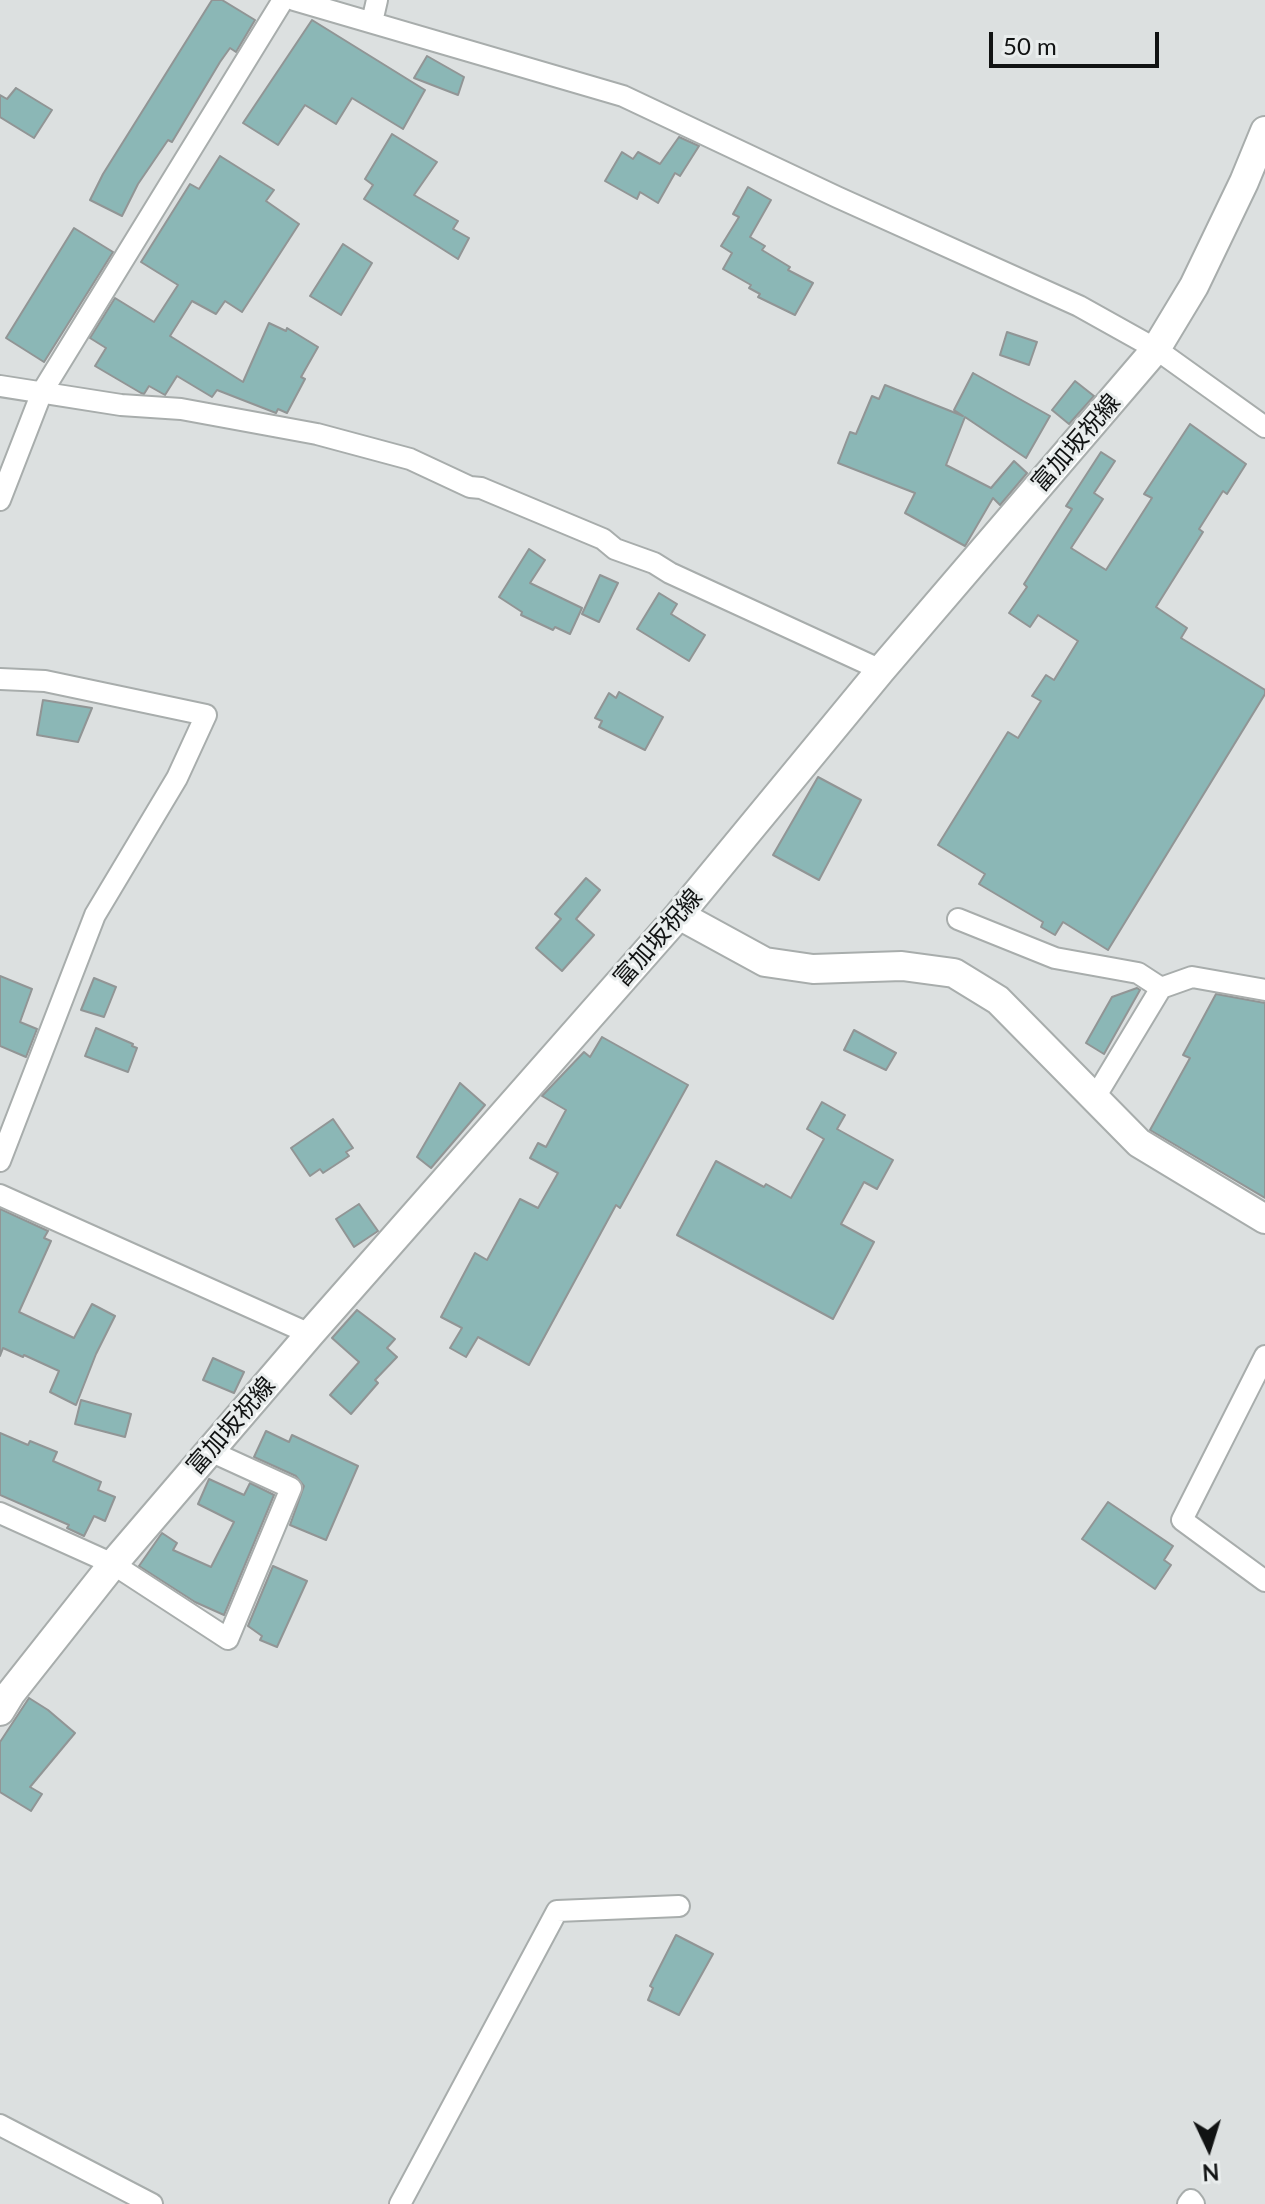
<!DOCTYPE html>
<html>
<head>
<meta charset="utf-8">
<style>
	body { margin:0 }
	#map { position:relative; width:1265px; height:2204px; overflow:hidden; background:#dce0e0; font-family:Lato,sans-serif }
	canvas { display:block }
	.north { position:absolute; left:1169px; top:2108px; width:80px; height:80px; -webkit-text-stroke:6px #e9eded; paint-order:stroke; rotate:176deg; font-size:22px; font-weight:700; line-height:32px; text-align:center; color:#111313 }
	.north::after { content:''; display:block; margin:auto; width:28px; height:36px; background:#111313; clip-path:polygon(50% 0,100% 100%,50% 72%,0 100%) }
	.scale { position:absolute; left:989px; top:32px; width:170px; height:36px; box-sizing:border-box; border:4px solid #111313; border-top:0; padding-left:10px; font-size:24px; line-height:28px; white-space:nowrap; color:#111313; -webkit-text-stroke:6px #e9eded; paint-order:stroke }
</style>
</head>
<body>
<div id="map">
<canvas width="1265" height="2204"></canvas>
<div class="north">N</div>
<div class="scale">50 m</div>
</div>
<script>
const ctx = document.querySelector('canvas').getContext('2d');
ctx.lineJoin = 'round';
function fill(path, color) {
  ctx.fillStyle = color;
  ctx.fill(path, 'evenodd');
}
function shape(rows) {
  const path = new Path2D();
  for (const r of rows) {
    path.moveTo(r[0], r[1]);
    for (let i = 2; i < r.length; i += 2) path.lineTo(r[i], r[i + 1]);
  }
  return path;
}
function strokePath(path, color, width, dash) {
  ctx.strokeStyle = color;
  ctx.lineWidth = width;
  ctx.lineCap = dash ? 'butt' : 'round';
  ctx.setLineDash(dash || []);
  ctx.stroke(path);
}
function write(font, color, halo, rows, align = 'center') {
  ctx.font = font + ' Lato,"Noto Sans JP",sans-serif';
  ctx.lineWidth = 6;
  ctx.setLineDash([]);
  ctx.textBaseline = 'middle';
  ctx.strokeStyle = halo;
  ctx.fillStyle = color;
  for (const [text, x, y, turn = 0] of rows) {
    ctx.save();
    ctx.translate(x, y);
    ctx.rotate((+turn || 0) * Math.PI / 180);
    ctx.textAlign = isNaN(turn) ? turn : align;
    if (halo) ctx.strokeText(text, 0, 0);
    ctx.fillText(text, 0, 0);
    ctx.restore();
  }
}
const building = shape([
	[212,0,222,0,255,20,236,52,230,48,220,62,172,142,168,140,138,184,122,216,90,200,103,174,212,0],
	[312,20,425,90,403,129,352,98,336,124,305,105,278,145,243,123,312,20],
	[427,56,464,77,458,95,414,78,427,56],
	[16,88,52,110,34,138,0,117,0,95,7,99,16,88],
	[392,134,437,162,414,195,458,221,453,229,469,238,458,259,364,199,373,185,365,179,392,134],
	[679,137,699,146,680,176,675,173,658,203,640,192,637,199,605,181,622,152,633,159,638,152,660,164,679,137],
	[220,156,274,190,266,201,299,224,242,312,225,301,216,314,192,301,170,336,243,382,269,323,286,331,287,328,318,347,301,377,305,379,287,413,278,409,276,413,217,390,212,397,177,376,165,395,149,386,144,394,141,393,95,366,106,348,90,338,115,298,154,322,178,285,141,262,190,184,199,189,220,156],
	[748,187,771,200,750,237,765,246,762,250,790,267,788,270,813,283,795,315,758,297,760,294,749,288,751,285,723,269,732,253,721,246,739,217,733,214,748,187],
	[74,228,113,252,44,362,6,338,74,228],
	[343,244,372,263,341,315,310,296,343,244],
	[1007,332,1037,342,1029,365,1000,355,1007,332],
	[973,373,1050,416,1026,458,965,417,946,465,991,488,1014,461,1027,473,1000,505,993,498,965,546,905,513,915,493,838,463,850,432,856,434,872,396,879,399,885,385,963,416,954,410,973,373],
	[1075,381,1094,396,1069,424,1052,410,1075,381],
	[1190,424,1246,464,1227,494,1223,491,1199,529,1203,532,1156,607,1187,628,1181,638,1265,690,1265,694,1108,950,1063,922,1055,935,1041,927,1043,922,979,884,985,874,938,845,1008,732,1018,738,1041,701,1032,696,1046,675,1054,680,1078,641,1038,615,1030,627,1009,613,1027,587,1024,584,1072,509,1066,506,1101,452,1115,461,1094,493,1103,499,1071,548,1106,570,1152,498,1144,494,1190,424],
	[529,549,545,560,530,583,582,608,570,634,555,627,553,630,521,615,522,612,499,597,529,549],
	[600,575,618,583,599,622,582,614,600,575],
	[659,593,677,604,671,614,705,635,689,661,637,629,659,593],
	[619,692,663,717,645,750,599,727,602,721,595,718,609,693,616,698,619,692],
	[43,700,92,708,78,742,37,735,43,700],
	[818,777,861,800,819,880,773,855,818,777],
	[586,878,600,890,576,919,594,935,562,971,536,948,561,919,555,914,586,878],
	[0,976,32,989,20,1022,37,1029,26,1057,0,1046,0,976],
	[94,978,116,987,104,1017,81,1010,94,978],
	[1137,988,1140,990,1104,1054,1086,1043,1112,997,1137,988],
	[1216,994,1265,1003,1265,1198,1150,1130,1190,1058,1183,1055,1216,994],
	[96,1028,133,1044,132,1046,137,1048,128,1072,85,1056,96,1028],
	[854,1030,896,1053,886,1070,844,1050,854,1030],
	[602,1037,688,1085,620,1208,616,1205,529,1365,478,1337,466,1357,450,1348,462,1328,441,1317,475,1253,487,1260,520,1199,538,1208,558,1173,530,1158,538,1143,546,1147,566,1110,542,1096,584,1052,590,1057,602,1037],
	[460,1083,485,1105,431,1168,417,1157,460,1083],
	[822,1102,845,1115,837,1129,893,1160,877,1189,864,1182,841,1224,874,1242,833,1319,677,1235,716,1161,764,1187,766,1184,791,1198,824,1139,807,1129,822,1102],
	[333,1119,353,1148,346,1152,349,1156,323,1173,320,1169,310,1176,291,1148,333,1119],
	[359,1204,378,1231,354,1247,336,1219,359,1204],
	[0,1209,48,1231,44,1238,51,1241,19,1312,74,1338,92,1304,115,1316,96,1354,76,1405,50,1392,59,1371,24,1355,23,1357,3,1348,0,1356,0,1209],
	[357,1310,395,1339,387,1348,397,1357,375,1380,378,1383,351,1414,330,1395,359,1362,332,1338,357,1310],
	[213,1358,244,1372,234,1393,203,1380,213,1358],
	[81,1400,131,1414,125,1437,75,1424,81,1400],
	[266,1431,289,1442,292,1435,358,1466,326,1540,290,1525,304,1486,296,1476,254,1457,266,1431],
	[0,1433,28,1445,30,1441,57,1452,53,1461,101,1482,98,1490,115,1497,105,1521,94,1516,84,1536,67,1528,69,1525,0,1495,0,1433],
	[209,1479,244,1495,250,1483,274,1495,224,1615,195,1602,139,1566,162,1533,177,1543,173,1550,211,1567,234,1522,198,1504,209,1479],
	[1108,1502,1173,1546,1164,1560,1171,1565,1155,1589,1082,1539,1108,1502],
	[273,1566,307,1581,277,1647,260,1640,262,1636,248,1626,273,1566],
	[29,1698,48,1710,75,1733,30,1787,42,1794,31,1811,0,1792,0,1742,29,1698],
	[676,1935,713,1954,679,2015,648,2000,653,1988,650,1986,676,1935]
]);
fill(building, '#8bb7b6');
strokePath(building, '#919595', 2);
const street = shape([
	[294,0,623,96,837,197,1079,306,1156,349,1265,427],
	[372,22,377,0],
	[0,386,121,405,181,409,317,434,410,459,470,487,481,488,603,539,615,549,654,563,670,573,881,670],
	[0,500,42,392,283,0],
	[0,679,45,681,206,715,177,778,95,915,0,1161],
	[958,919,1055,958,1138,973,1161,988],
	[1094,1099,1161,988,1192,977,1265,990],
	[0,1195,310,1334],
	[1265,1356,1182,1520,1265,1581],
	[0,1513,113,1564,228,1639,291,1488,210,1451],
	[0,2125,152,2204],
	[400,2204,557,1911,679,1906],
	[1188,2204,1191,2200,1194,2204]
]);
const secondary = shape([
	[679,915,765,962,813,969,902,966,954,973,998,1000,1139,1143,1265,1219],
	[0,1711,11,1693,113,1564,310,1334,679,915,881,670,1156,349,1194,286,1244,182,1265,131]
]);
strokePath(street, '#a8adac', 24);
strokePath(secondary, '#a8adac', 32);
strokePath(street, '#fff', 20);
strokePath(secondary, '#fff', 28);
write('24px', '#111313', '#e9eded', [
	["富加坂祝線",1076,443,-49],
	["富加坂祝線",658,938,-49],
	["富加坂祝線",231,1426,-49]
]);
</script>
</body>
</html>
